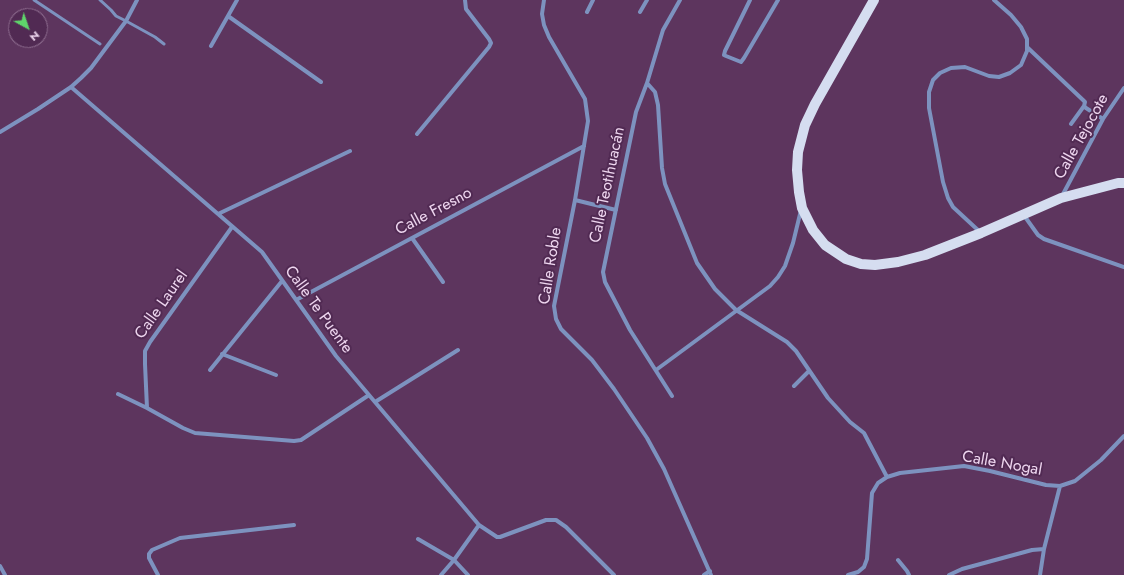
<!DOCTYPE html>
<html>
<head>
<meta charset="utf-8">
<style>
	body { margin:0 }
	#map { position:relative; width:1124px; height:575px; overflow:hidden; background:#5d355e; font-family:Jost,sans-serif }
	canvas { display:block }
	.north { position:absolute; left:8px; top:8px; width:40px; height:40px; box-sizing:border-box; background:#512a53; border:1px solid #906f91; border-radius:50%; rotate:140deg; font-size:11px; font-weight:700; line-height:16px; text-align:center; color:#eed6ef }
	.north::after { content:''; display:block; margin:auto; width:14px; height:18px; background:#5fd56b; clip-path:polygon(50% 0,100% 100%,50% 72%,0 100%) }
</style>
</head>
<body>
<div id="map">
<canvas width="1124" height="575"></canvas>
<div class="north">N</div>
</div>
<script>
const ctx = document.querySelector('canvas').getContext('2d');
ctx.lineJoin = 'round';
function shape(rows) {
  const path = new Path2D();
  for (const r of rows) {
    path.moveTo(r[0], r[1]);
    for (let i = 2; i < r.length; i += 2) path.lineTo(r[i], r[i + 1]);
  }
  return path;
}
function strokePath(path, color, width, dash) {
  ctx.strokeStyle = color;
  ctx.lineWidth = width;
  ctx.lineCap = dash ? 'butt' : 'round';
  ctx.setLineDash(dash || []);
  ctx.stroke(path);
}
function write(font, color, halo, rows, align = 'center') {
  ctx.font = font + ' Jost,sans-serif';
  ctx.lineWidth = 4;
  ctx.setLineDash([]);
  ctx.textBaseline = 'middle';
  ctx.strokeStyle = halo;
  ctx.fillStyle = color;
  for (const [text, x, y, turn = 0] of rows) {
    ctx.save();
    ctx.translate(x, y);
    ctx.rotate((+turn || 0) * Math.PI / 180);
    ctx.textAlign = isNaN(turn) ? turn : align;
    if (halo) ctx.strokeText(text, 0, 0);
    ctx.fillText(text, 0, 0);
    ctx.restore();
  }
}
strokePath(shape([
	[34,0,100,44],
	[100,0,111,10,116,16,126,21,155,37,164,44]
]), '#7d92bf', 3);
strokePath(shape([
	[544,0,542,14,544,25,549,37,585,99,588,121,575,200,554,306,556,319,561,329,592,360,614,389,647,438,664,469,711,575],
	[750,0,725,51,724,55,726,56,741,62,744,58,778,0],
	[587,12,593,0],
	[640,12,647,0],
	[228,16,321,82],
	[211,46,237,0],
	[1027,47,1083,100,1085,102,1084,106,1086,108,1103,119],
	[647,83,655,92,658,105,662,168,665,184,697,263,715,289,736,310,787,342,796,351,828,398,850,422,864,433,887,477],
	[71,87,262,252,336,356,479,525,497,537,500,537,546,520,556,520,566,527,614,575],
	[1071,124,1084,106],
	[0,132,38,109,71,87,81,78,91,68,126,21,137,0],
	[417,134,489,47,491,43,489,39,466,9,465,0],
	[1062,196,1103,119,1124,88],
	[575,200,616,210],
	[218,214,350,151],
	[1023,214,1038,235,1044,239,1124,267],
	[980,232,953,207,948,198,943,182,929,108,929,92,933,80,940,73,951,68,965,67,989,76,999,77,1010,73,1021,65,1027,51,1027,39,1021,27,1011,15,994,0],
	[412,238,443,282],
	[296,300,584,146],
	[222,354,276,375],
	[210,370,282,281],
	[656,370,770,286,778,277,785,266,793,243,801,210],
	[794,386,809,371],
	[118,394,147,408,183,428,195,433,294,441,301,440,369,395],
	[672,396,630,330,605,282,603,272,636,112,647,83,663,30,680,0],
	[375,402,458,350],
	[147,408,145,364,145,351,150,342,232,227],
	[418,539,454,560,468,575],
	[898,560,907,571,909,575],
	[0,566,5,575],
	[158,575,149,558,149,554,152,550,180,538,294,525],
	[441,575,454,560,479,525],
	[704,575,710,571],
	[848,575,858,572,864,567,867,559,872,493,878,483,887,477,900,473,964,466,990,471,1046,485,1060,486,1075,481,1101,460,1124,436],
	[949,575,962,569,1032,550,1044,549],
	[1040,575,1044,549,1060,486]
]), '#7d92bf', 4);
strokePath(shape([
	[874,0,815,104,805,125,798,152,797,170,799,192,802,208,813,230,825,245,846,259,861,264,875,265,898,262,925,255,981,233,1061,198,1118,183,1124,183]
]), '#d5ddf0', 10);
write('16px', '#eed6ef', '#512a53', [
	["Calle Tejocote",1082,137,-61],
	["Calle Teotihuacán",608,185,-78],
	["Calle Fresno",434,212,-28],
	["Calle Roble",551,266,-81],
	["Calle Laurel",162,305,-55],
	["Calle Te Puente",318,310,54],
	["Calle Nogal",1002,464,10]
]);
</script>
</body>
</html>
